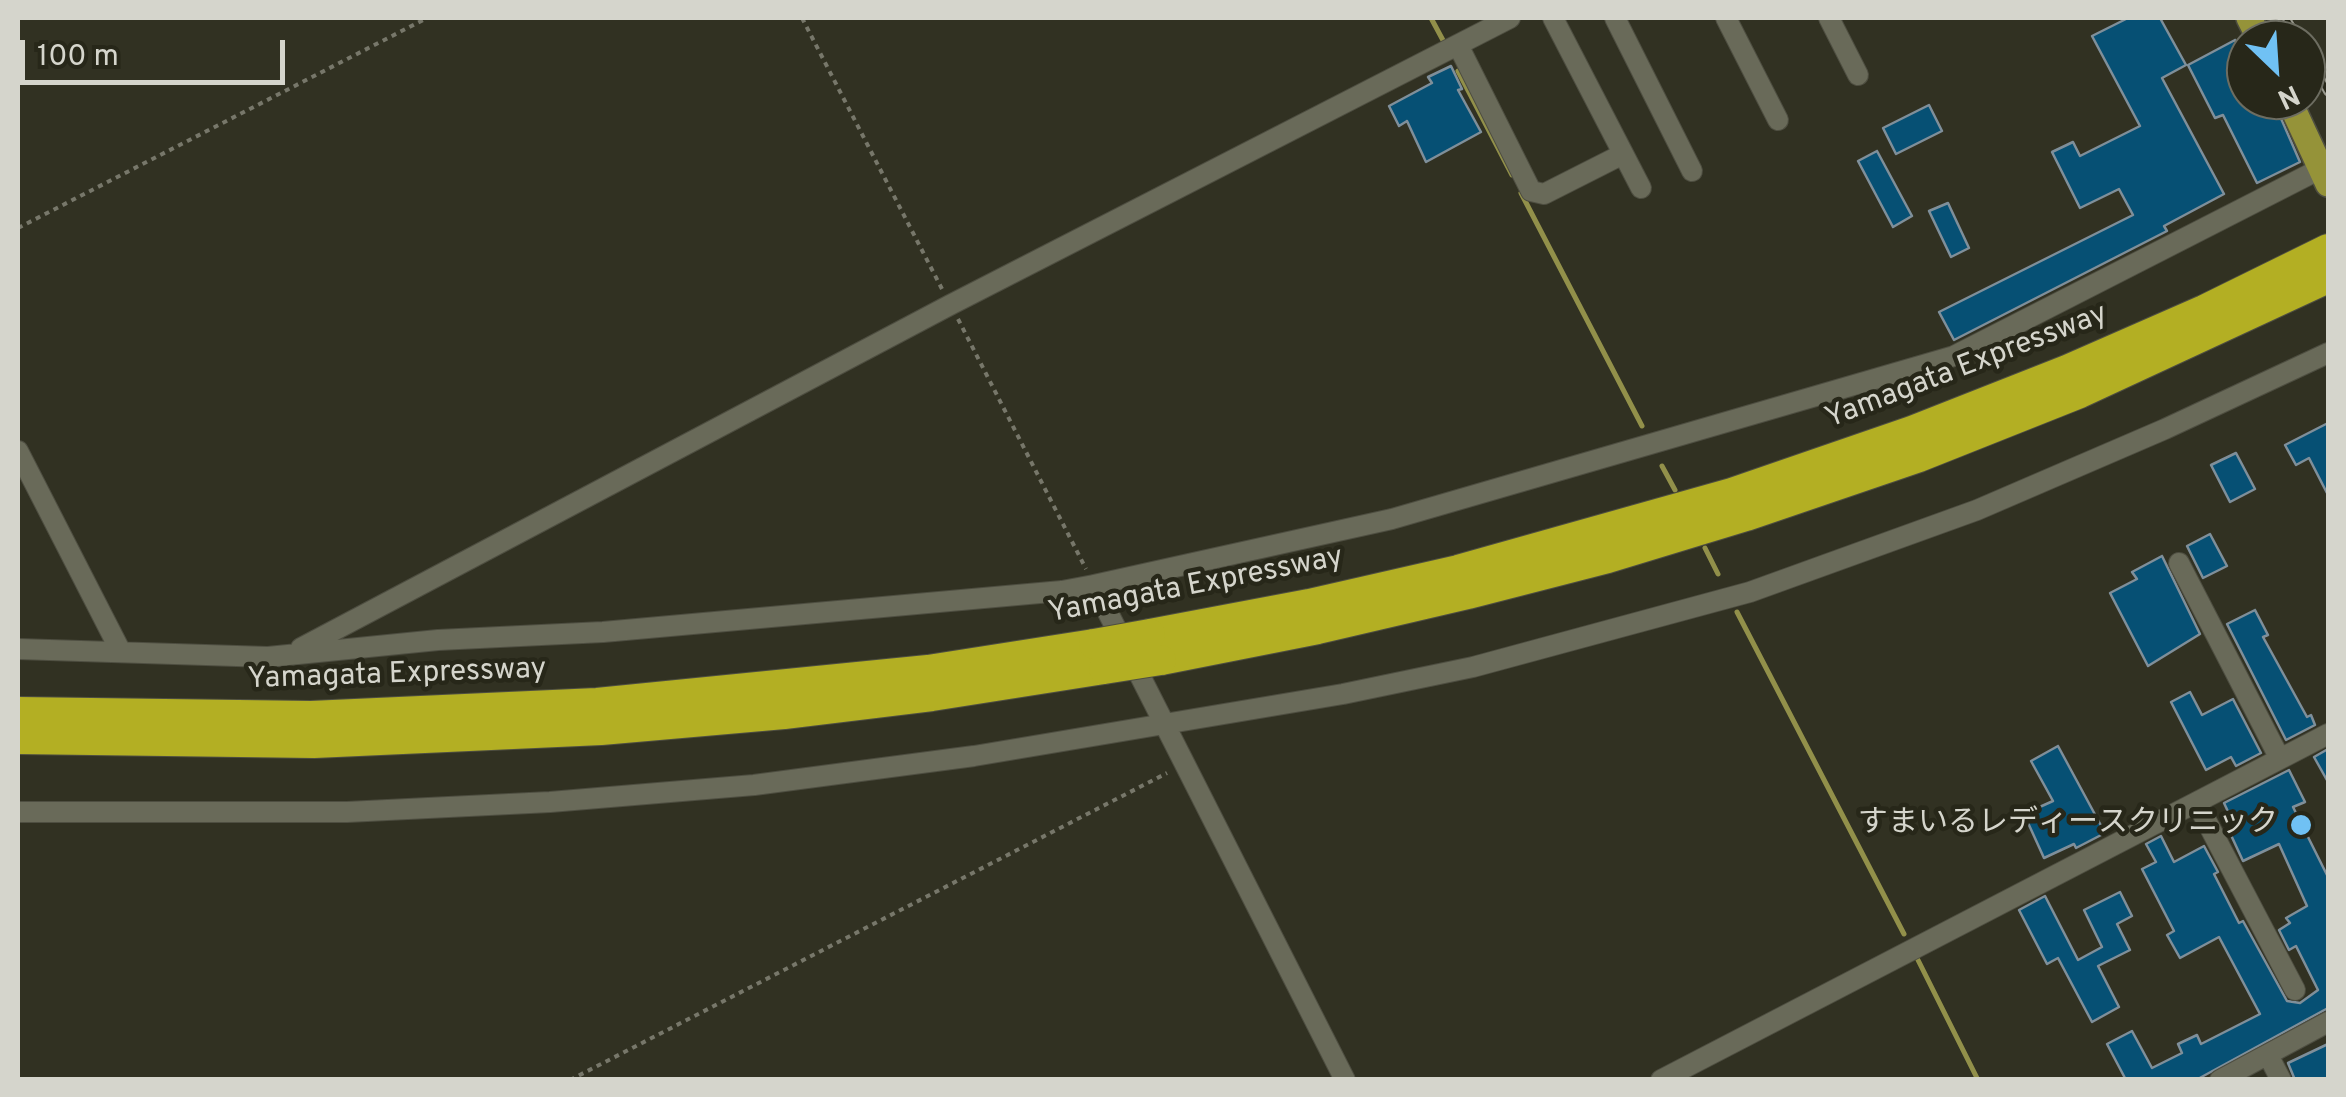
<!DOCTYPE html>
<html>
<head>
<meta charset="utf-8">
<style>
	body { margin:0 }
	#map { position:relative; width:2346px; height:1097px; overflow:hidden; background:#313122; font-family:Overpass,sans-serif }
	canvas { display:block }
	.frame { position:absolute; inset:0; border:20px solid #d5d5cc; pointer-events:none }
	.north { position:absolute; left:2226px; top:20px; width:100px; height:100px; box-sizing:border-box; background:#272719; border:2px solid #6d6d61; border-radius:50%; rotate:155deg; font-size:28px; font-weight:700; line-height:40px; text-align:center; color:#d5d5cc }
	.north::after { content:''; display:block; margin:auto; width:35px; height:45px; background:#70c1f4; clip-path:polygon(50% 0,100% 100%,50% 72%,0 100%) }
	.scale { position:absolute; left:20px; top:40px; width:265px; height:45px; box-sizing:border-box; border:5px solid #d5d5cc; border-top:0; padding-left:12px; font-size:30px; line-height:35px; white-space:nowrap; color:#d5d5cc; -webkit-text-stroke:8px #272719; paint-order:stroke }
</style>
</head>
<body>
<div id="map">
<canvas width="2346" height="1097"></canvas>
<div class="frame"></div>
<div class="north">N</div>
<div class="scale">100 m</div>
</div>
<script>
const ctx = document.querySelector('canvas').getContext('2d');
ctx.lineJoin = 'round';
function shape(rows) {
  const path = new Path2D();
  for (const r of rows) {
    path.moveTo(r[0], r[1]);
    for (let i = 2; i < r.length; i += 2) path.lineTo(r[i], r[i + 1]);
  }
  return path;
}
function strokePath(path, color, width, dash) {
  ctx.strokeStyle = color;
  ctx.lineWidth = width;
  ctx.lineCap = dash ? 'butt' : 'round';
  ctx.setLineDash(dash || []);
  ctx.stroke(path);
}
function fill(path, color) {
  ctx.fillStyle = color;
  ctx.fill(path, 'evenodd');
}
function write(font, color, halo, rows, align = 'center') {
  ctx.font = font + ' Overpass,"Noto Sans JP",sans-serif';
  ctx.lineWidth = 9;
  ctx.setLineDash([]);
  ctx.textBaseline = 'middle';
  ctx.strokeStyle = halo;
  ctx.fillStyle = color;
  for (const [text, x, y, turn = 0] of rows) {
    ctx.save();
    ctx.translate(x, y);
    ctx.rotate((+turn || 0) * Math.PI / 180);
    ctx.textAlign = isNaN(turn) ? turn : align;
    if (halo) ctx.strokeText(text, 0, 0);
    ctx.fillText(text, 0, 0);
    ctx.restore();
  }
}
strokePath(shape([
	[1431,18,1445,44],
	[1458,71,1512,175],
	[1521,193,1642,426],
	[1662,466,1675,490],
	[1705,548,1718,574],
	[1737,612,1904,934],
	[1918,960,1978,1080]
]), '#92904a', 5);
const building = shape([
	[2128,18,2160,18,2186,65,2162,78,2224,194,2164,226,2167,231,1954,340,1939,312,2133,215,2119,189,2080,208,2052,152,2073,142,2080,156,2140,126,2092,36,2128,18],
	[2235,40,2246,62,2246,100,2273,100,2300,162,2257,183,2223,115,2215,118,2188,65,2235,40],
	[1451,66,1462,89,1458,90,1481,132,1426,162,1407,121,1399,126,1389,106,1432,83,1428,77,1451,66],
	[1929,105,1942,131,1896,154,1883,128,1929,105],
	[1877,151,1912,216,1893,227,1858,161,1877,151],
	[1948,203,1969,248,1951,257,1929,211,1948,203],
	[2328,423,2328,495,2309,458,2296,465,2285,445,2328,423],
	[2236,453,2255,489,2230,502,2211,465,2236,453],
	[2210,534,2227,566,2203,578,2187,546,2210,534],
	[2162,556,2200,634,2148,666,2110,593,2137,579,2132,572,2162,556],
	[2255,610,2268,635,2263,637,2307,717,2311,715,2315,725,2286,740,2227,624,2255,610],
	[2190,692,2202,715,2233,699,2261,753,2236,766,2231,757,2206,770,2171,702,2190,692],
	[2058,746,2105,833,2076,848,2074,844,2044,858,2024,814,2053,801,2031,761,2058,746],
	[2328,749,2328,782,2314,757,2328,749],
	[2289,770,2305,802,2293,807,2328,877,2328,1008,2196,1080,2126,1080,2107,1044,2132,1031,2152,1068,2182,1053,2178,1044,2197,1035,2201,1044,2260,1014,2219,937,2180,958,2167,935,2174,931,2142,869,2156,862,2146,844,2161,836,2174,862,2204,846,2218,872,2214,874,2239,923,2243,921,2287,1001,2300,1003,2318,990,2296,946,2289,950,2279,930,2290,923,2286,918,2307,906,2279,844,2243,861,2224,820,2231,818,2224,803,2289,770],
	[2120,892,2132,916,2117,924,2130,950,2098,966,2119,1007,2092,1022,2058,958,2047,964,2019,910,2045,896,2078,960,2102,947,2084,910,2120,892],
	[2328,1044,2328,1080,2295,1080,2288,1063,2328,1044]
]);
fill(building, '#065074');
strokePath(building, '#7f8f9a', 2.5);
const minor = shape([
	[1553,18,1641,188],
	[1615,18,1692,171],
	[1726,18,1778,120],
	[1829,18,1858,75],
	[1458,45,1531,191,1544,194,1623,154],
	[18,451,121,652],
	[2179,563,2280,759],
	[1094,585,1345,1080],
	[301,648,950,305,1510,18],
	[18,649,268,657,438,640,603,632,1062,591,1094,585,1392,519,1954,356,2322,168],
	[2197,803,2295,990],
	[18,812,347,812,550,802,754,785,974,756,1343,694,1473,667,1750,592,1977,510,2165,429,2328,353],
	[2268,1055,2281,1080],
	[1661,1080,2328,734],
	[2220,1080,2328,1022]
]);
const major = shape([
	[2249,18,2260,40],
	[2289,100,2328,184]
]);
const highway = shape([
	[1150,634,1309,604,1458,570,1732,493,1912,431,2067,370,2204,310,2328,249],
	[1161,660,1318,629,1468,594,1608,558,1746,516,1919,457,2080,393,2328,278],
	[18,712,311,716,597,703,928,670,1094,644],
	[18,739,314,743,601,730,784,714,932,696,1104,669]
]);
strokePath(minor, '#4e4e41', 22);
strokePath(major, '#4e4e41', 28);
strokePath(highway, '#4e4e41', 32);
strokePath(shape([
	[802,18,942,289],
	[18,228,427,18],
	[958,319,1086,569],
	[570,1080,1167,773]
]), '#77776a', 4, [5, 5]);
strokePath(minor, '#696a59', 20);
strokePath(major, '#959339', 25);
strokePath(highway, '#b3af23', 30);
const rail = shape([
	[2286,18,2299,40],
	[2306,52,2328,92]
]);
strokePath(rail, '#98988d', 9);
strokePath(rail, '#272719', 5, [15]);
const highwayBridge = shape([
	[1094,644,1150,634],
	[1104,669,1161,660]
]);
strokePath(highwayBridge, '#4e4e41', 32, []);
strokePath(highwayBridge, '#b3af23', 30);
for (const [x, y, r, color] of [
	[2301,825,12,"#70c1f4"]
]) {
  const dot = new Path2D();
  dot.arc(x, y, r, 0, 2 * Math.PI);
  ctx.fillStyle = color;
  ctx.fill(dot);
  strokePath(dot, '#272719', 4);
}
write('30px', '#d5d5cc', '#272719', [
	["Yamagata Expressway",1967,368,-21],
	["Yamagata Expressway",1196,587,-11],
	["Yamagata Expressway",397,676,-2]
]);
write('30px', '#d5d5cc', '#272719', [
	["すまいるレディースクリニック",2278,825]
], 'right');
</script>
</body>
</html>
